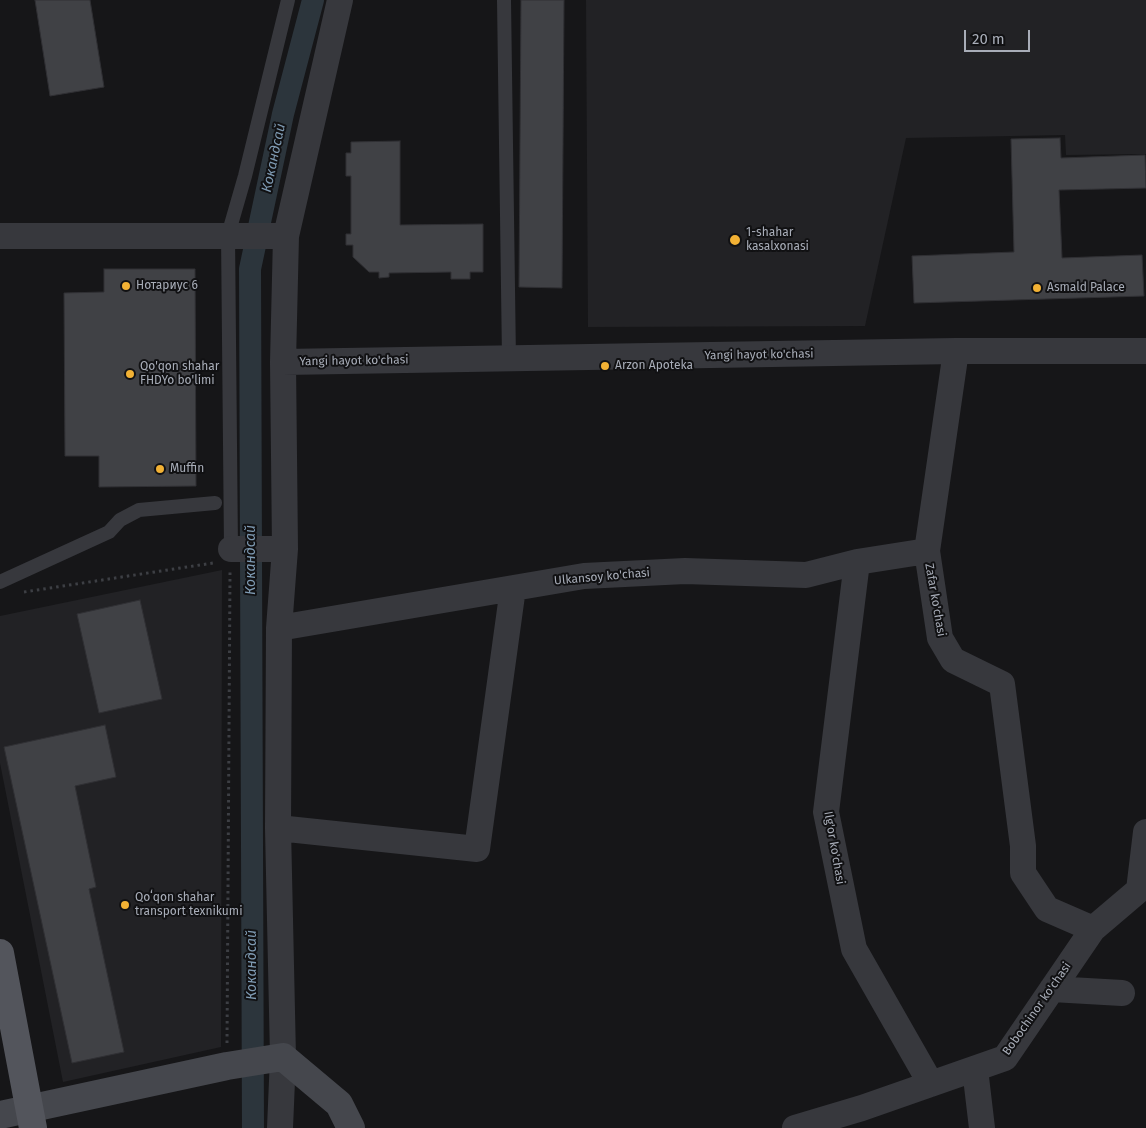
<!DOCTYPE html>
<html>
<head>
<meta charset="utf-8">
<style>
	body { margin:0 }
	#map { position:relative; width:1146px; height:1128px; overflow:hidden; background:#161618; font-family:"Fira Sans",sans-serif }
	canvas { display:block }
	.scale { position:absolute; left:964px; top:30px; width:66px; height:22px; box-sizing:border-box; border:2px solid #a8adb8; border-top:0; padding-left:6px; font-size:15px; line-height:18px; white-space:nowrap; color:#a8adb8; -webkit-text-stroke:4px #111113; paint-order:stroke }
</style>
</head>
<body>
<div id="map">
<canvas width="1146" height="1128"></canvas>
<div class="scale">20 m</div>
</div>
<script>
const ctx = document.querySelector('canvas').getContext('2d');
ctx.lineJoin = 'round';
function fill(path, color) {
  ctx.fillStyle = color;
  ctx.fill(path, 'evenodd');
}
function shape(rows) {
  const path = new Path2D();
  for (const r of rows) {
    path.moveTo(r[0], r[1]);
    for (let i = 2; i < r.length; i += 2) path.lineTo(r[i], r[i + 1]);
  }
  return path;
}
function strokePath(path, color, width, dash) {
  ctx.strokeStyle = color;
  ctx.lineWidth = width;
  ctx.lineCap = dash ? 'butt' : 'round';
  ctx.setLineDash(dash || []);
  ctx.stroke(path);
}
function write(font, color, halo, rows, align = 'center') {
  ctx.font = font + ' "Fira Sans",sans-serif';
  ctx.lineWidth = 4;
  ctx.setLineDash([]);
  ctx.textBaseline = 'middle';
  ctx.strokeStyle = halo;
  ctx.fillStyle = color;
  for (const [text, x, y, turn = 0] of rows) {
    ctx.save();
    ctx.translate(x, y);
    ctx.rotate((+turn || 0) * Math.PI / 180);
    ctx.textAlign = isNaN(turn) ? turn : align;
    if (halo) ctx.strokeText(text, 0, 0);
    ctx.fillText(text, 0, 0);
    ctx.restore();
  }
}
fill(shape([
	[586,0,1146,0,1146,154,1066,155,1065,135,906,138,865,326,588,327],
	[222,570,221,1047,63,1082,0,763,0,616]
]), '#222225');
strokePath(shape([
	[253,1128,250,269,283,114,313,0]
]), '#2c353c', 22);
const building = shape([
	[35,0,90,0,104,87,50,96,35,0],
	[521,0,564,0,562,288,519,287,521,0],
	[1060,138,1061,158,1145,155,1146,188,1059,190,1062,258,1142,255,1144,296,914,303,912,256,1014,252,1011,139,1060,138],
	[400,141,400,225,483,224,483,272,470,272,470,279,451,279,451,272,389,273,389,277,379,278,379,272,369,272,353,257,353,245,346,245,346,234,351,234,351,176,346,176,346,153,351,153,351,142,400,141],
	[104,269,195,269,196,486,99,487,99,456,65,456,64,293,104,292,104,269],
	[140,600,162,699,99,713,77,614,140,600],
	[105,725,116,777,75,786,96,887,89,889,124,1052,72,1063,4,747,105,725]
]);
fill(building, '#404145');
strokePath(building, '#303034', 1);
strokePath(shape([
	[24,592,213,563],
	[227,1043,230,572]
]), '#3d3f44', 3, [2.5, 4]);
strokePath(shape([
	[504,0,509,359],
	[231,549,228,235,245,176,288,0],
	[0,582,109,532,120,520,139,510,215,503]
]), '#37383d', 14);
strokePath(shape([
	[0,236,286,236],
	[956,351,927,551,940,638,953,660,1002,684,1023,846,1023,873,1047,909,1093,929],
	[283,362,956,351,1146,351],
	[231,549,285,549],
	[857,562,826,812,854,949,931,1084],
	[279,628,584,576,685,571,806,575,857,562,927,551],
	[278,828,477,849,513,588],
	[1052,989,1122,993],
	[975,1069,982,1128],
	[280,1128,283,1057,278,828,279,628,285,549,283,362,286,236,340,0],
	[795,1128,862,1108,1005,1058,1093,929,1139,890,1146,832]
]), '#37383d', 26);
strokePath(shape([
	[0,1115,227,1066,283,1057,339,1104,351,1128]
]), '#45474d', 28);
strokePath(shape([
	[0,953,33,1128]
]), '#53555c', 28);
for (const [x, y, r, color] of [
	[735,240,6,"#f2b134"],
	[126,286,5,"#f2b134"],
	[1037,288,5,"#f2b134"],
	[605,366,5,"#f2b134"],
	[130,374,5,"#f2b134"],
	[160,469,5,"#f2b134"],
	[125,905,5,"#f2b134"]
]) {
  const dot = new Path2D();
  dot.arc(x, y, r, 0, 2 * Math.PI);
  ctx.fillStyle = color;
  ctx.fill(dot);
  strokePath(dot, '#111113', 2);
}
write('12px', '#a8adb8', '#111113', [
	["1-shahar",746,233],
	["kasalxonasi",746,247],
	["Нотариус 6",136,286],
	["Asmald Palace",1047,288],
	["Arzon Apoteka",615,366],
	["Qo'qon shahar",140,367],
	["FHDYo bo'limi",140,381],
	["Muffin",170,469],
	["Qoʻqon shahar",135,898],
	["transport texnikumi",135,912]
], 'left');
write('12px', '#a8adb8', '#111113', [
	["Yangi hayot ko'chasi",759,355,-1],
	["Yangi hayot ko'chasi",354,361,-1],
	["Ulkansoy ko'chasi",602,577,-5],
	["Zafar ko'chasi",935,600,80],
	["Ilg'or ko'chasi",834,848,80],
	["Bobochinor ko'chasi",1037,1009,-55]
]);
write('italic 14px', '#7f9bb3', '#111113', [
	["Кокандсай",274,158,-78],
	["Кокандсай",251,560,-90],
	["Кокандсай",252,965,-90]
]);
</script>
</body>
</html>
